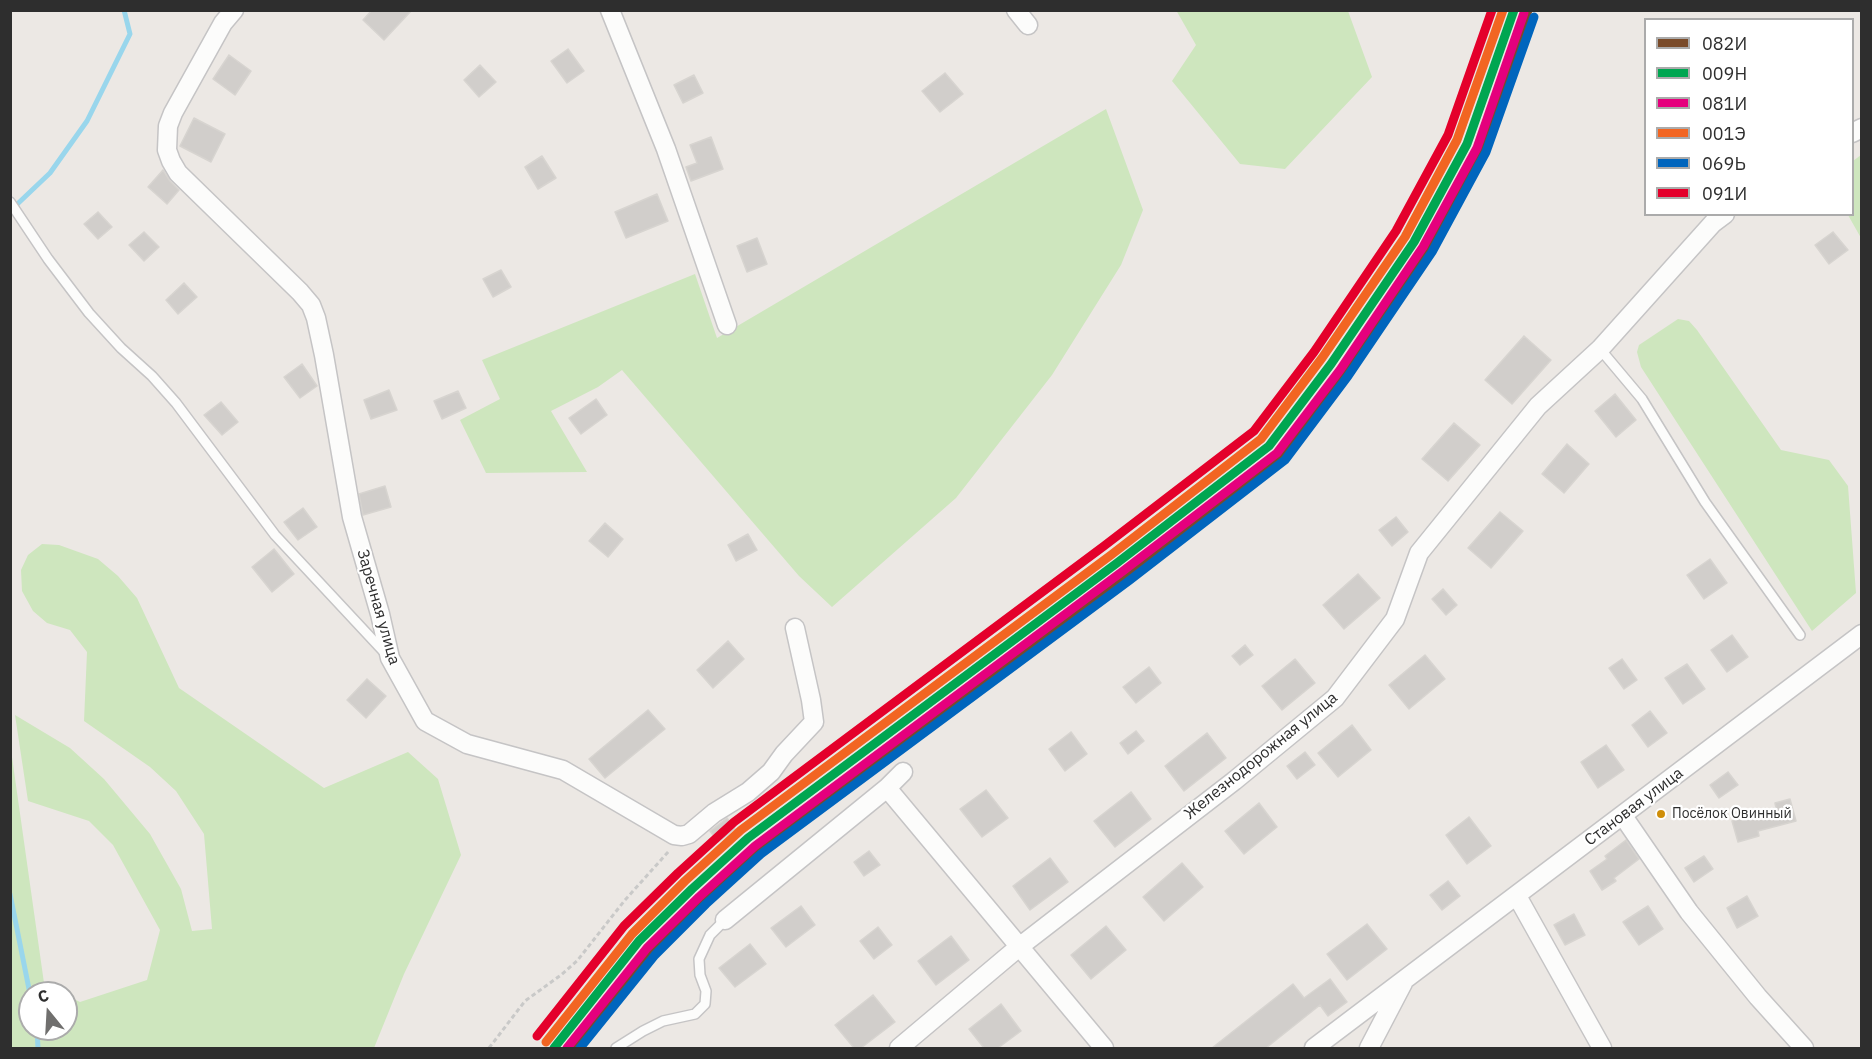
<!DOCTYPE html>
<html>
<head>
<meta charset="utf-8">
<style>
	body { margin:0 }
	#map { position:relative; width:1872px; height:1059px; overflow:hidden; background:#ece8e4; font-family:"IBM Plex Sans",sans-serif }
	canvas { display:block }
	.frame { position:absolute; inset:0; border:12px solid #2e2e2e; pointer-events:none }
	.legend { position:absolute; left:1644px; top:18px; width:210px; height:198px; box-sizing:border-box; background:#fff; border:2px solid #ababab; margin:0; padding:8px 10px; list-style:none; font-size:18px; color:#2e2e2e }
	.legend li { display:flex; align-items:center; gap:12px; height:30px }
	.legend b { width:30px; border:2px solid #ababab }
	.north { position:absolute; left:18px; top:981px; width:60px; height:60px; box-sizing:border-box; background:#fff; border:2px solid #ababab; border-radius:50%; rotate:342deg; font-size:16px; font-weight:700; line-height:24px; text-align:center; color:#2e2e2e }
	.north::after { content:''; display:block; margin:auto; width:21px; height:27px; background:#706f6e; clip-path:polygon(50% 0,100% 100%,50% 72%,0 100%) }
</style>
</head>
<body>
<div id="map">
<canvas width="1872" height="1059"></canvas>
<div class="frame"></div>
<ul class="legend">
<li><b style="height:8px;background:#7a4b2a"></b>082И</li>
<li><b style="height:8px;background:#00a651"></b>009Н</li>
<li><b style="height:8px;background:#e5007d"></b>081И</li>
<li><b style="height:8px;background:#f26522"></b>001Э</li>
<li><b style="height:8px;background:#0065bd"></b>069Ь</li>
<li><b style="height:8px;background:#e4002b"></b>091И</li>
</ul>
<div class="north">С</div>
</div>
<script>
const ctx = document.querySelector('canvas').getContext('2d');
ctx.lineJoin = 'round';
function fill(path, color) {
  ctx.fillStyle = color;
  ctx.fill(path, 'evenodd');
}
function shape(rows) {
  const path = new Path2D();
  for (const r of rows) {
    path.moveTo(r[0], r[1]);
    for (let i = 2; i < r.length; i += 2) path.lineTo(r[i], r[i + 1]);
  }
  return path;
}
function strokePath(path, color, width, dash) {
  ctx.strokeStyle = color;
  ctx.lineWidth = width;
  ctx.lineCap = dash ? 'butt' : 'round';
  ctx.setLineDash(dash || []);
  ctx.stroke(path);
}
function write(font, color, halo, rows, align = 'center') {
  ctx.font = font + ' "IBM Plex Sans",sans-serif';
  ctx.lineWidth = 4.5;
  ctx.setLineDash([]);
  ctx.textBaseline = 'middle';
  ctx.strokeStyle = halo;
  ctx.fillStyle = color;
  for (const [text, x, y, turn = 0] of rows) {
    ctx.save();
    ctx.translate(x, y);
    ctx.rotate((+turn || 0) * Math.PI / 180);
    ctx.textAlign = isNaN(turn) ? turn : align;
    if (halo) ctx.strokeText(text, 0, 0);
    ctx.fillText(text, 0, 0);
    ctx.restore();
  }
}
fill(shape([
	[1176,10,1348,11,1372,77,1285,169,1240,164,1172,81,1196,45],
	[1106,109,1143,210,1121,265,1052,375,956,498,832,607,799,576,622,370,598,387,551,411,587,472,486,473,460,420,500,399,482,360,695,274,717,338],
	[1861,155,1861,238,1848,215,1852,214,1853,161],
	[1678,319,1689,321,1697,330,1781,450,1829,460,1848,486,1856,593,1812,631,1641,367,1637,352,1639,345],
	[42,544,59,545,98,559,118,576,137,598,179,688,324,788,408,752,438,779,461,855,404,974,374,1048,12,1048,10,1045,11,750,44,983,63,993,30,993,30,1029,66,1029,66,995,80,1002,147,980,160,930,113,845,89,821,28,801,15,715,70,748,104,779,150,834,181,889,192,931,212,929,204,834,176,791,150,767,84,721,87,652,70,630,47,623,33,611,22,591,21,570,28,555]
]), '#cee6be');
strokePath(shape([
	[10,211,50,173,87,121,130,34,124,10],
	[10,894,30,994],
	[37,1029,38,1048]
]), '#99d6ec', 5);
const building = shape([
	[372,10,412,10,384,40,363,20,372,10],
	[568,49,584,71,567,83,551,61,568,49],
	[229,55,251,71,235,95,213,79,229,55],
	[480,65,496,82,479,97,464,80,480,65],
	[945,73,963,94,940,112,922,91,945,73],
	[694,75,703,93,683,103,674,85,694,75],
	[194,118,225,134,211,162,180,146,194,118],
	[711,137,723,169,691,181,686,167,697,163,690,145,711,137],
	[542,156,556,178,538,189,525,167,542,156],
	[163,170,170,181,179,190,167,204,148,187,163,170],
	[657,194,668,221,626,238,615,212,657,194],
	[98,212,112,227,98,239,84,224,98,212],
	[144,232,159,247,144,261,129,245,144,232],
	[1833,232,1848,250,1829,264,1815,245,1833,232],
	[757,238,767,264,747,272,737,246,757,238],
	[501,270,511,287,493,297,483,279,501,270],
	[184,283,197,297,178,314,166,300,184,283],
	[1524,336,1551,360,1512,404,1485,380,1524,336],
	[302,364,317,386,300,398,284,377,302,364],
	[389,390,397,410,371,419,364,400,389,390],
	[458,391,466,408,442,419,434,401,458,391],
	[1615,394,1636,420,1616,437,1595,411,1615,394],
	[596,399,607,415,581,434,569,418,596,399],
	[221,402,238,422,222,435,204,415,221,402],
	[1454,423,1480,445,1448,481,1422,459,1454,423],
	[1567,444,1589,464,1564,493,1542,474,1567,444],
	[385,486,391,507,363,515,359,494,385,486],
	[303,508,317,527,298,540,284,522,303,508],
	[1500,512,1523,531,1491,568,1468,548,1500,512],
	[1396,517,1408,532,1392,546,1379,530,1396,517],
	[605,523,623,539,608,557,589,541,605,523],
	[748,534,757,550,736,561,728,545,748,534],
	[274,549,294,574,272,592,252,567,274,549],
	[1710,559,1727,583,1704,599,1687,575,1710,559],
	[1358,574,1380,598,1344,629,1323,605,1358,574],
	[1443,589,1457,605,1446,615,1432,599,1443,589],
	[1732,635,1748,657,1727,672,1711,650,1732,635],
	[728,641,744,659,713,688,697,670,728,641],
	[1245,645,1253,655,1240,665,1232,656,1245,645],
	[1425,655,1445,679,1409,709,1389,685,1425,655],
	[1295,659,1315,683,1282,710,1262,686,1295,659],
	[1622,659,1637,680,1624,689,1609,668,1622,659],
	[1687,664,1705,689,1683,704,1665,678,1687,664],
	[1149,667,1161,683,1136,703,1123,687,1149,667],
	[367,679,386,696,366,718,347,700,367,679],
	[648,710,665,729,605,778,589,759,648,710],
	[1650,711,1667,733,1648,747,1632,725,1650,711],
	[1352,725,1371,750,1338,777,1318,753,1352,725],
	[1136,731,1144,741,1128,754,1120,743,1136,731],
	[1071,732,1087,754,1065,771,1049,749,1071,732],
	[1207,733,1226,758,1184,791,1165,766,1207,733],
	[1606,745,1624,770,1598,788,1581,762,1606,745],
	[1305,752,1315,765,1297,779,1287,766,1305,752],
	[1728,772,1738,785,1719,798,1710,785,1728,772],
	[986,790,1008,818,982,837,960,809,986,790],
	[1131,792,1151,819,1115,847,1094,821,1131,792],
	[1790,799,1796,821,1758,831,1759,836,1738,842,1732,821,1776,808,1775,803,1790,799],
	[1259,803,1277,827,1244,854,1225,831,1259,803],
	[1469,817,1491,846,1467,864,1446,835,1469,817],
	[727,818,735,829,718,842,710,831,727,818],
	[1626,840,1639,859,1614,878,1616,881,1602,890,1590,871,1607,859,1605,856,1626,840],
	[869,851,880,865,864,876,854,862,869,851],
	[1704,856,1713,869,1694,882,1685,868,1704,856],
	[1050,858,1068,882,1030,910,1013,886,1050,858],
	[1182,863,1203,887,1164,921,1143,897,1182,863],
	[1448,881,1460,896,1442,910,1430,895,1448,881],
	[1747,896,1758,916,1737,928,1727,908,1747,896],
	[801,906,815,925,786,947,771,928,801,906],
	[1648,906,1663,929,1639,945,1623,922,1648,906],
	[1574,914,1585,935,1565,945,1554,925,1574,914],
	[1367,924,1387,949,1347,980,1327,954,1367,924],
	[1106,926,1126,950,1091,979,1071,955,1106,926],
	[878,927,892,945,874,959,860,941,878,927],
	[951,936,969,960,936,985,918,961,951,936],
	[750,944,766,964,735,987,719,968,750,944],
	[1330,979,1347,1002,1328,1016,1320,1005,1266,1048,1212,1048,1293,984,1304,998,1330,979],
	[873,995,895,1022,861,1048,854,1048,835,1025,873,995],
	[1001,1004,1021,1031,998,1048,984,1048,969,1029,1001,1004]
]);
fill(building, '#d1cecb');
strokePath(building, '#d7d4d0', 1.5);
const service = shape([
	[10,202,48,259,89,313,121,348,152,376,176,403,275,535,386,654],
	[1600,349,1642,399,1705,502,1800,635],
	[616,1048,643,1031,663,1021,695,1014,705,1004,706,991,700,975,699,959,710,935,725,920]
]);
const minor = shape([
	[234,10,223,23,173,113,168,126,167,150,171,161,178,173,300,292,311,305,316,318,324,355,352,517,380,614,390,658,425,721,467,744,563,770,674,835,682,836,689,834,714,813,748,792,771,772,784,754,814,722,811,700,795,628],
	[610,10,666,149,727,325],
	[1016,10,1028,25],
	[1852,133,1862,128],
	[903,772,887,788,1104,1048],
	[1623,816,1689,912,1758,997,1804,1048],
	[1517,896,1602,1048],
	[725,920,887,788],
	[899,1048,1019,947,1234,781,1335,698,1395,619,1419,553,1538,406,1600,349,1713,223,1725,214],
	[1314,1048,1862,634],
	[1369,1048,1403,983]
]);
strokePath(service, '#c5c4c5', 12);
strokePath(minor, '#c5c4c5', 21);
strokePath(shape([
	[489,1048,525,1001,561,975,577,961,625,900,669,851]
]), '#c9c9c8', 3, [4.5, 3]);
strokePath(service, '#fcfcfb', 9);
strokePath(minor, '#fcfcfb', 18);
strokePath(shape([
	[570,1048,649,950,757,849,1125,574,1279,456,1341,372,1426,249,1479,150,1528,10]
]), '#7a4b2a', 9);
strokePath(shape([
	[554,1048,639,941,692,889,748,838,1117,563,1269,446,1331,364,1414,242,1467,144,1514,10]
]), '#00a651', 9);
strokePath(shape([
	[567,1048,647,948,699,897,755,846,1123,571,1277,453,1340,370,1423,247,1477,148,1524,13]
]), '#e5007d', 9);
strokePath(shape([
	[546,1042,632,934,685,881,741,830,1111,555,1261,439,1322,358,1405,237,1457,140,1503,10]
]), '#f26522', 9);
strokePath(shape([
	[580,1048,655,955,706,904,761,854,1130,580,1285,460,1348,376,1432,252,1486,152,1534,17]
]), '#0065bd', 9);
strokePath(shape([
	[537,1036,624,926,678,873,734,822,1104,546,1254,431,1314,352,1396,231,1448,135,1492,10]
]), '#e4002b', 9);
for (const [x, y, r, color] of [
	[1661,814,5,"#cf8e09"]
]) {
  const dot = new Path2D();
  dot.arc(x, y, r, 0, 2 * Math.PI);
  ctx.fillStyle = color;
  ctx.fill(dot);
  strokePath(dot, '#fff', 2);
}
write('14px', '#2e2e2e', '#fff', [
	["Посёлок Овинный",1672,814]
], 'left');
write('16px', '#2e2e2e', '#fff', [
	["Заречная улица",378,607,74],
	["Железнодорожная улица",1261,756,-39],
	["Становая улица",1634,807,-37]
]);
</script>
</body>
</html>
